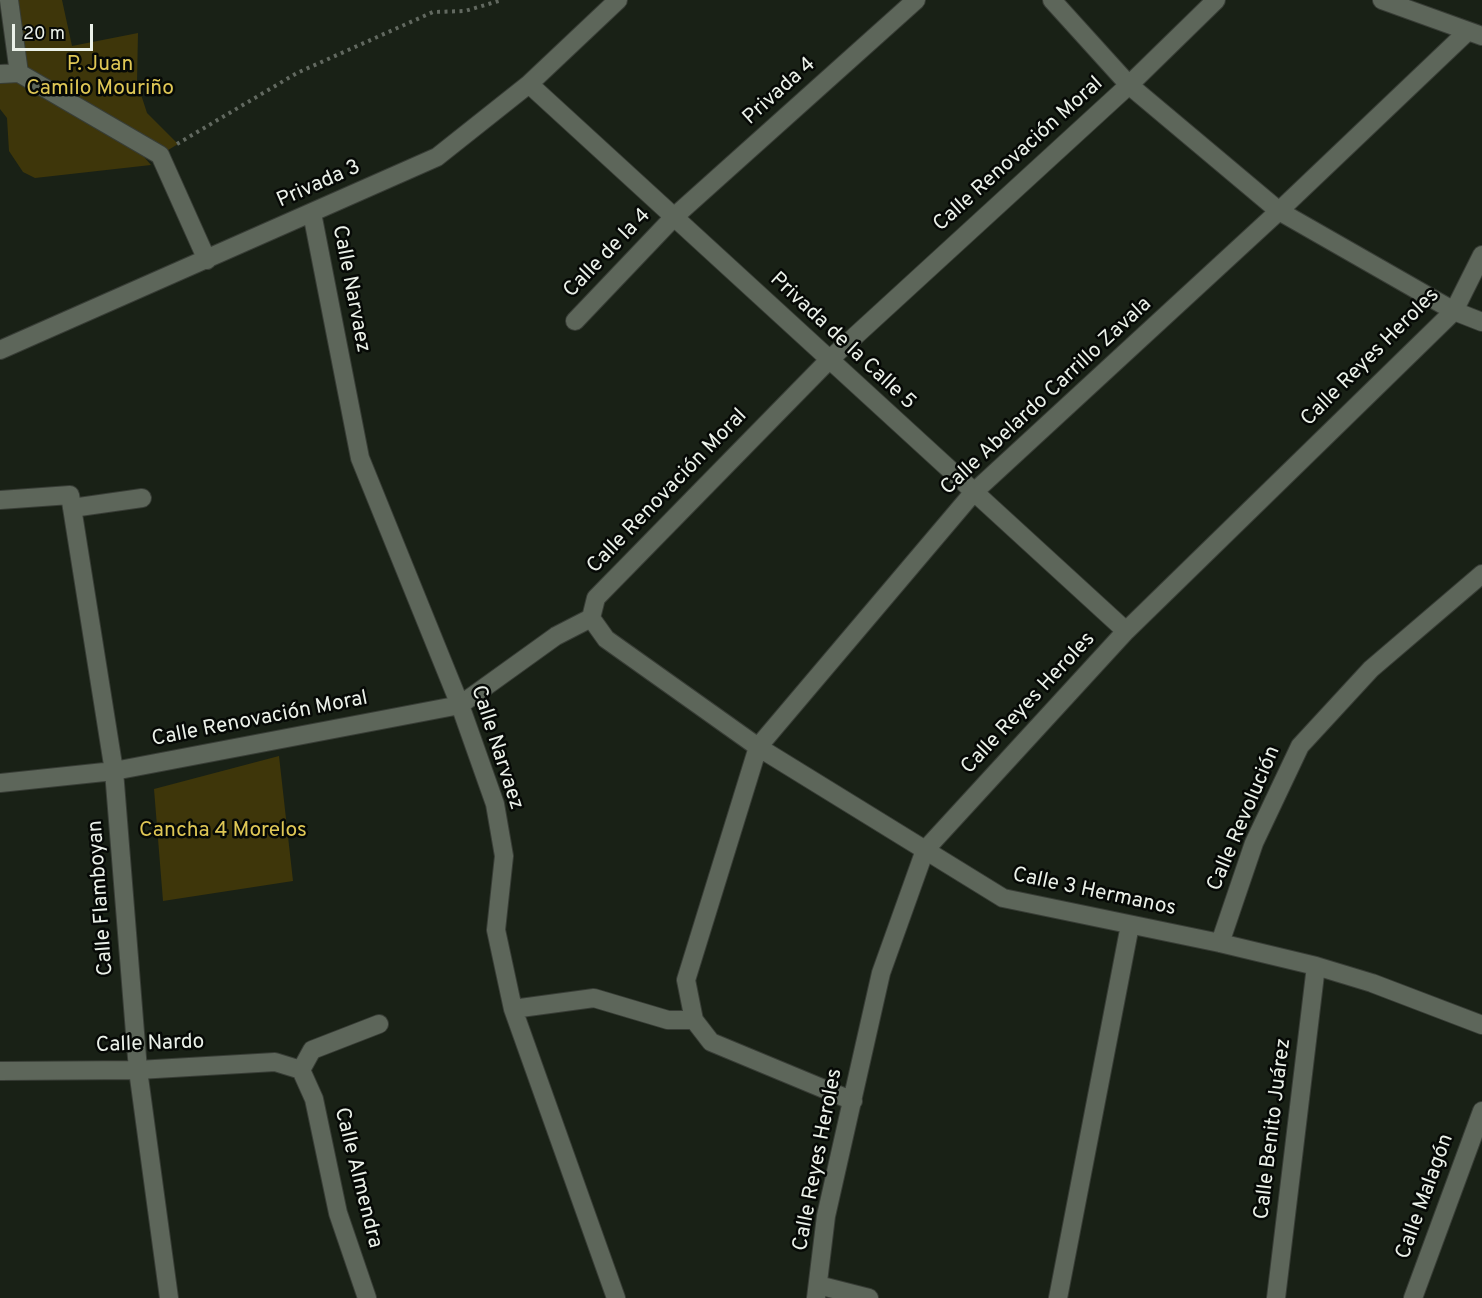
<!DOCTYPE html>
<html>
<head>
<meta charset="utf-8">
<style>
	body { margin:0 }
	#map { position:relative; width:1482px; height:1298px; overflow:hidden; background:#192116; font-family:Overpass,sans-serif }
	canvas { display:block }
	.scale { position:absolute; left:12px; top:24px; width:81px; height:27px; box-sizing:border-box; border:3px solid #ebf1e9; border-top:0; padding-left:8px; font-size:18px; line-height:21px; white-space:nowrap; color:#ebf1e9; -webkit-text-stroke:4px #060906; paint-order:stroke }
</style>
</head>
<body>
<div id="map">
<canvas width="1482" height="1298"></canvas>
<div class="scale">20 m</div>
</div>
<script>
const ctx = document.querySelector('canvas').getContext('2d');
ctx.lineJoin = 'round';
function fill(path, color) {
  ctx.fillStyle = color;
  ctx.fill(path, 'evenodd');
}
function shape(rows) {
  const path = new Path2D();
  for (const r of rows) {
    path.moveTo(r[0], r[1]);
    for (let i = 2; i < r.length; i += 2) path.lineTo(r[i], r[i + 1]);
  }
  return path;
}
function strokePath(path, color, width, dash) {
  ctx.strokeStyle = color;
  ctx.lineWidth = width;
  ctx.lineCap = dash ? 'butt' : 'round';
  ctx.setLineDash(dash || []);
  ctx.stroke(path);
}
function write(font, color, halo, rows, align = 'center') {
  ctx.font = font + ' Overpass,sans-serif';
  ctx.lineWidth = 5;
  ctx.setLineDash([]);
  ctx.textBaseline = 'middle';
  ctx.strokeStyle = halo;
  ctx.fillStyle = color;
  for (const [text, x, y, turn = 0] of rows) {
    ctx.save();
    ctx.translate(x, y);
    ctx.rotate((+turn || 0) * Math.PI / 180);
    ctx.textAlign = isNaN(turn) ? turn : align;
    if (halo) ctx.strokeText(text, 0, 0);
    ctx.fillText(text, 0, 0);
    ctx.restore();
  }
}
fill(shape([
	[15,0,62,0,72,46,138,33,137,82,147,113,178,144,160,155,133,144,151,165,35,178,23,172,9,151,7,118,0,109,0,78,19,73],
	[279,756,293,881,163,901,154,789]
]), '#3e360a');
const street = shape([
	[9,0,19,73],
	[1052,0,1129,85,1279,211,1454,311,1482,322],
	[1382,0,1482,36],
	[19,73,160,155,207,260],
	[0,74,19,73],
	[529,84,1126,631],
	[312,213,360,458,460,705,495,804,504,856,496,930,513,1009,616,1298],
	[575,321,674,217,916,0],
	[0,350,437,157,529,84,618,0],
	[0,500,70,495,114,771,138,1070,169,1298],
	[72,508,142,498],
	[591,618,606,639,758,747,1003,898,1220,943,1316,966,1372,983,1482,1025],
	[0,783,114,771,460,705,556,636,591,618,596,598,829,360,1129,85,1216,0],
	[1220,943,1254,843,1300,746,1371,669,1482,574],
	[513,1009,594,998,668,1020,694,1020],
	[301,1070,314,1099,338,1213,367,1298],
	[301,1070,312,1050,379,1024],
	[0,1071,138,1070,275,1062,301,1070],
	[853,1101,711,1042,694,1020,686,980,758,747,973,493,1279,211,1467,32],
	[818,1285,869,1298],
	[816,1298,826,1216,881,973,925,850,1126,631,1454,311,1482,255],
	[1058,1298,1130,925],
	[1276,1298,1316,966],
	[1413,1298,1482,1111]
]);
strokePath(street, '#383d36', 20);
strokePath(shape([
	[177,144,297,73,433,12,465,11,502,0]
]), '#626960', 4, [3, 4.5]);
strokePath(street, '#5d665a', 18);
write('21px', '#dfc755', '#060906', [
	["P. Juan",100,66],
	["Camilo Mouriño",100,90],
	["Cancha 4 Morelos",223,832]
]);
write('21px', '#ebf1e9', '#060906', [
	["Privada 4",780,92,-42],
	["Calle Renovación Moral",1019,155,-42],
	["Privada 3",319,185,-24],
	["Calle de la 4",608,254,-46],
	["Calle Narvaez",350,289,79],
	["Privada de la Calle 5",842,342,43],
	["Calle Reyes Heroles",1371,358,-45],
	["Calle Abelardo Carrillo Zavala",1047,397,-43],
	["Calle Renovación Moral",668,492,-46],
	["Calle Reyes Heroles",1029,704,-47],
	["Calle Renovación Moral",260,720,-11],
	["Calle Narvaez",496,748,72],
	["Calle Revolución",1245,819,-67],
	["Calle 3 Hermanos",1094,893,12],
	["Calle Flamboyan",102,898,-94],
	["Calle Nardo",150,1045,-2],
	["Calle Benito Juárez",1274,1129,-83],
	["Calle Reyes Heroles",819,1160,-79],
	["Calle Almendra",357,1178,76],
	["Calle Malagón",1426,1197,-70]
]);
</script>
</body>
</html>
